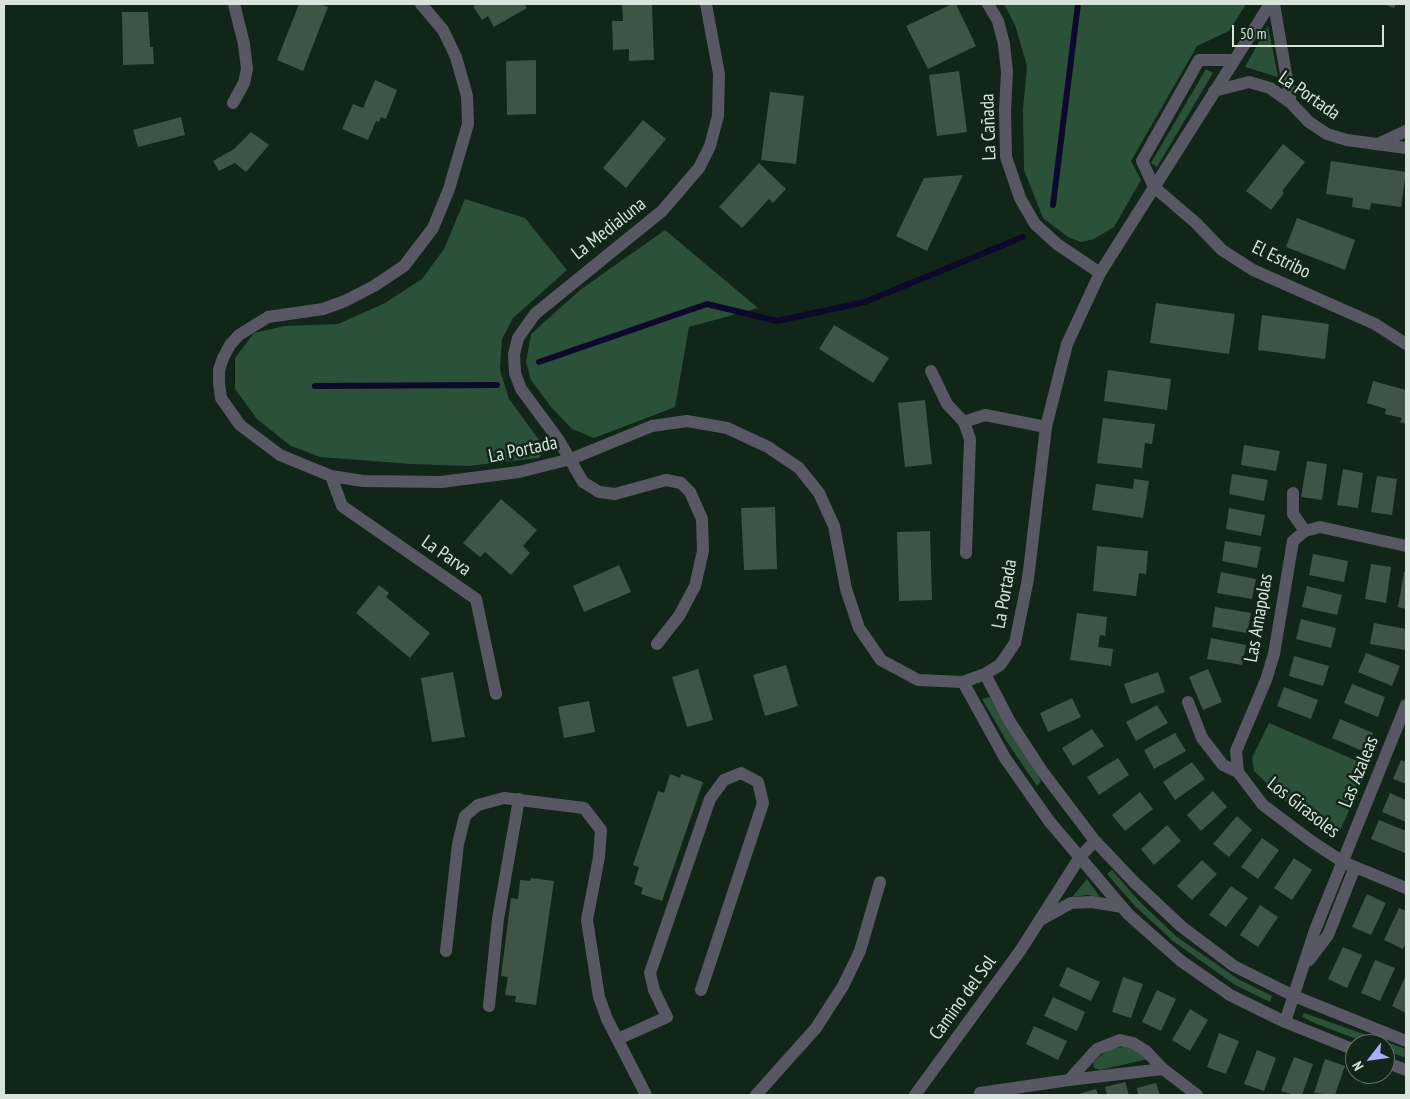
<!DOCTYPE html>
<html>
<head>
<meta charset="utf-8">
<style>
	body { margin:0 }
	#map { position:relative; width:1410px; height:1099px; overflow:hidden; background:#112518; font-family:"PT Sans Narrow",sans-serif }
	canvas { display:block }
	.frame { position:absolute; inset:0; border:5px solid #d8e4db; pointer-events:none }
	.north { position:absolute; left:1345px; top:1034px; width:50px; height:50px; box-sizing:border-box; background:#112518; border:1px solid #617166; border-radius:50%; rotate:240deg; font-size:14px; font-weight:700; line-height:20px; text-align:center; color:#d8e4db }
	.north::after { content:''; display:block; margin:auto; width:18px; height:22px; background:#abaffb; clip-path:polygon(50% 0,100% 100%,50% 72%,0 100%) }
	.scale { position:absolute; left:1232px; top:25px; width:152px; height:22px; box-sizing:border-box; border:2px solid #d8e4db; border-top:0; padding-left:6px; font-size:15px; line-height:18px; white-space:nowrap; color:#d8e4db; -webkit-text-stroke:4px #112518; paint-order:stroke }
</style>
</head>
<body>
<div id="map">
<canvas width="1410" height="1099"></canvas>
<div class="frame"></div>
<div class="north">N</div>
<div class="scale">50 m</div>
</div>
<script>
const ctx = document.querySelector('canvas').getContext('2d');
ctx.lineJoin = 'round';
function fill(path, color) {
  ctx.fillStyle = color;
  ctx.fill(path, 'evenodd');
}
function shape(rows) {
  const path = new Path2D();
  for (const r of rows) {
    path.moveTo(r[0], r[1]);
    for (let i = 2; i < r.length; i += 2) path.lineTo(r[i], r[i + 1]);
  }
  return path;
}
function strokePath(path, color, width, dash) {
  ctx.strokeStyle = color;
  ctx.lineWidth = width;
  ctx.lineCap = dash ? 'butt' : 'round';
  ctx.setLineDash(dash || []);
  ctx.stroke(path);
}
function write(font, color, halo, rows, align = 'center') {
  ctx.font = font + ' "PT Sans Narrow",sans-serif';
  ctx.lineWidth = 5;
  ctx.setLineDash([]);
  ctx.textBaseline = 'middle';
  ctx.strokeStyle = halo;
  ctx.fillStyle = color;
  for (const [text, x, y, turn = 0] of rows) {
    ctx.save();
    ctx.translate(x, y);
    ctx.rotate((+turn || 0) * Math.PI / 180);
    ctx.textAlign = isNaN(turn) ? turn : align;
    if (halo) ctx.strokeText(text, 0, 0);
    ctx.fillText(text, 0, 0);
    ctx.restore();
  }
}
fill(shape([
	[1004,4,1246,4,1229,31,1197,46,1131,161,1141,180,1114,227,1094,239,1081,242,1068,237,1043,218,1024,170,1023,109,1027,66,1015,25],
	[1268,26,1278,77,1245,67],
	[1206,69,1213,73,1157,167,1151,163],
	[465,199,525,218,567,270,513,318,502,339,500,370,509,399,545,448,539,458,468,466,411,464,320,457,291,446,257,419,235,389,235,358,254,333,285,326,338,324,385,303,422,279,444,249],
	[665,230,758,308,689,327,675,407,594,438,572,429,552,408,531,380,526,362,531,334,580,290],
	[990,697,1041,781,1037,786,1007,742,982,699],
	[1269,723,1369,766,1338,835,1296,811,1254,771,1252,758],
	[1112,870,1140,902,1177,937,1238,979,1272,996,1270,1002,1235,985,1173,941,1135,906,1107,874],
	[1087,879,1100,897,1087,895,1072,897],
	[1304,1013,1406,1049,1406,1058,1385,1050,1385,1044,1370,1044,1317,1024,1302,1017],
	[1126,1047,1139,1051,1148,1059,1100,1070,1094,1068,1093,1062,1100,1056,1111,1048]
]), '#2b5138');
strokePath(shape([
	[1053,205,1078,4],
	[539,362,707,304,777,321,865,302,1023,237],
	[315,386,497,385]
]), '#0c092a', 6);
fill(shape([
	[299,4,320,4,328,7,303,71,277,60],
	[478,4,524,4,527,8,494,27,488,16,482,20,473,6],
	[622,4,652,4,654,60,629,61,629,49,613,50,612,21,623,21],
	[952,4,956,4,976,46,928,69,906,26],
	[1383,4,1396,4,1394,8],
	[122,12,148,12,150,47,153,47,154,64,123,65],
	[536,60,536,114,507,115,506,61],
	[959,71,967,132,937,136,929,75],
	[375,80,397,90,386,119,381,117,379,122,376,121,368,140,342,129,353,104,363,108],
	[770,92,804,96,796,164,761,160],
	[181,117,185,135,138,147,133,130],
	[643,120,666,139,626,188,603,168],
	[251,132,269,145,246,172,235,163,219,171,213,161,234,149],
	[1283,144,1305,162,1282,191,1284,193,1271,210,1246,191],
	[1331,161,1406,172,1401,207,1371,203,1370,210,1352,207,1353,198,1326,194],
	[759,163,786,189,773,203,769,199,742,228,719,207],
	[963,175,927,251,896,236,924,178],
	[1297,218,1355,240,1345,270,1286,247],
	[1156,303,1235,314,1229,354,1150,343],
	[1262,315,1329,324,1325,359,1258,350],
	[834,325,889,358,873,383,819,349],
	[1108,370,1171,379,1167,410,1104,401],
	[1373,381,1406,390,1406,424,1400,422,1402,418,1385,414,1386,409,1367,403],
	[925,400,932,464,905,467,898,403],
	[1103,418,1155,424,1152,444,1145,443,1142,468,1097,463],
	[1244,445,1280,451,1276,471,1241,465],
	[1307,461,1327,464,1322,500,1301,497],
	[1343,469,1363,473,1358,508,1337,505],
	[1232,474,1268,480,1264,501,1229,494],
	[1377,476,1397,479,1392,515,1371,512],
	[1134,479,1149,481,1143,518,1092,510,1096,484,1133,489],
	[501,499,537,530,523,546,530,553,511,575,485,552,480,557,463,543],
	[775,507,777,569,744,570,741,508],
	[1229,508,1265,515,1261,536,1226,529],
	[930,531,932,600,899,601,897,532],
	[1225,541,1261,547,1257,568,1222,561],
	[1097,546,1148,551,1146,574,1139,573,1136,596,1093,591],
	[1313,554,1348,561,1344,582,1309,575],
	[1371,564,1391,567,1386,603,1365,599],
	[619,565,631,592,584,612,573,586],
	[1221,572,1256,579,1252,599,1217,593],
	[1404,572,1406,572,1406,609,1398,607],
	[379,585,389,593,386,597,430,633,410,658,356,613],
	[1307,586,1342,595,1337,615,1302,607],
	[1215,607,1251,613,1247,633,1212,627],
	[1077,613,1107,617,1105,636,1100,635,1098,647,1113,649,1111,666,1070,660],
	[1301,619,1336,628,1331,648,1296,639],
	[1374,623,1406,629,1405,650,1370,644],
	[1211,638,1246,645,1242,665,1207,659],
	[1366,653,1400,666,1392,686,1358,672],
	[1294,656,1329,666,1323,686,1289,676],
	[786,665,798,706,765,716,753,675],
	[698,669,713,720,687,727,672,677],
	[1208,669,1222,702,1203,710,1189,677],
	[453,672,465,737,432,742,421,678],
	[1158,672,1165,692,1131,704,1124,684],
	[1352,684,1385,697,1378,717,1344,703],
	[1284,687,1318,700,1311,719,1277,706],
	[1072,698,1081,717,1048,732,1040,713],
	[589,701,595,732,564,738,558,707],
	[1157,705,1168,723,1136,741,1126,722],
	[1340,719,1373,733,1365,752,1332,738],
	[1092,729,1104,746,1073,766,1062,748],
	[1175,733,1186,751,1154,769,1144,750],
	[1118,758,1129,775,1099,795,1087,777],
	[1401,760,1406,762,1406,784,1393,779],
	[1192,762,1205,779,1175,800,1163,782],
	[670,774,680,778,681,774,703,782,662,901,641,894,643,888,634,884,639,867,633,865,658,791,664,793],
	[1213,791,1227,807,1201,831,1187,815],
	[1140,792,1153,809,1125,831,1112,815],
	[1390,793,1406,800,1406,822,1382,812],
	[1237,816,1252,830,1229,857,1213,844],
	[1379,820,1406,831,1405,853,1371,839],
	[1167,825,1181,841,1154,865,1141,849],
	[1262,838,1279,850,1258,879,1241,867],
	[1294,858,1312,870,1292,900,1274,888],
	[1202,860,1217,874,1192,900,1177,886],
	[531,878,554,881,536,1005,515,1002,516,996,505,995,508,977,501,976,511,898,518,899,520,880,530,881],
	[1231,886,1248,898,1226,927,1209,915],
	[1367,894,1386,903,1371,935,1352,927],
	[1260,905,1278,917,1258,947,1240,935],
	[1399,908,1406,911,1406,943,1403,949,1384,940],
	[1343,947,1362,955,1347,988,1328,979],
	[1375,960,1395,968,1380,1001,1361,993],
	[1067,967,1100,982,1091,1001,1059,986],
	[1406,975,1406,1013,1392,1006],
	[1123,977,1143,984,1131,1018,1112,1012],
	[1157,990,1176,999,1161,1031,1142,1022],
	[1053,997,1085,1012,1077,1031,1044,1016],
	[1190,1009,1208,1020,1190,1051,1172,1040],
	[1034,1026,1067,1041,1058,1060,1026,1044],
	[1219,1033,1239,1041,1226,1074,1207,1067],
	[1257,1050,1276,1058,1264,1091,1244,1084],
	[1294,1057,1313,1064,1302,1095,1294,1095,1281,1091],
	[1325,1059,1345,1066,1335,1095,1314,1093],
	[1125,1082,1129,1095,1107,1095,1105,1087],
	[1156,1083,1160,1095,1138,1095,1137,1088],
	[1096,1089,1098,1095,1075,1095]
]), '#3f5445');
strokePath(shape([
	[421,4,443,30,456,57,467,96,468,124,449,189,433,228,404,266,374,286,345,301,323,309,268,317,239,335,230,345,223,358,219,370,219,383,221,398,240,425,280,455,331,476,363,481,441,482,519,472,571,459,652,426,687,421,727,428,768,447,799,468,819,493,834,526,846,589,859,628,881,660,918,680,963,682,985,674,1000,665,1015,643,1028,579,1046,427,1067,344,1100,273,1270,4],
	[988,4,998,21,1004,44,1007,72,1005,111,1006,157,1020,198,1035,224,1057,244,1100,273],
	[1274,4,1291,103],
	[1234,60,1199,60,1142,161,1154,187,1196,223,1222,250,1253,270,1375,324,1406,344],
	[1214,91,1249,82,1270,88,1291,103,1309,122,1327,134,1347,140,1406,148],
	[233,103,244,83,247,69,244,44,234,4],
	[1378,144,1406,131],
	[931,371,947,404,964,422,970,439,966,553],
	[964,422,985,415,1046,427],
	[331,476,342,506,476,599,496,694],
	[1293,493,1293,514,1305,531],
	[657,644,679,616,695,586,703,551,702,519,690,492,681,483,666,480,615,494,599,492,583,482,558,439,521,389,515,373,514,354,518,338,535,314,662,211,699,168,710,146,718,116,719,74,706,4],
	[985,674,1010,722,1042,771,1095,841,1135,883,1182,927,1234,966,1294,996,1406,1041],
	[963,682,1005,758,1049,821,1128,914,1181,961,1230,995,1285,1022,1355,1050],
	[1188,702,1202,738,1223,765,1238,772,1263,805,1311,841,1343,862,1406,888],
	[1238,772,1236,751,1266,680,1274,654,1293,541,1305,531,1320,527,1406,546],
	[1042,919,1071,903,1092,902,1122,907],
	[446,951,458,844,465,816,478,805,504,798,584,808,601,830,599,857,587,920,599,997,607,1019,646,1095],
	[1309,960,1328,935,1355,867],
	[489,1006,498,919,519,799],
	[1285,1022,1315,930,1406,705],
	[618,1039,667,1017,654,990,650,973,710,799,724,780,741,773,758,782,763,803,701,990],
	[1385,1062,1406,1070],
	[1069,1080,1163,1069],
	[980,1093,1069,1080,1097,1049,1120,1040,1133,1043,1146,1051,1163,1069,1197,1095],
	[756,1095,816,1028,843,986,860,951,880,882],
	[915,1095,1020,951,1080,857,1095,841]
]), '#575863', 12);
write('19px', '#d8e4db', '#112518', [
	["La Portada",1309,96,35],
	["La Cañada",989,127,-92],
	["La Medialuna",609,229,-38],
	["El Estribo",1281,260,26],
	["La Portada",523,450,-12],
	["La Parva",446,556,35],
	["La Portada",1005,594,-80],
	["Las Amapolas",1259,618,-80],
	["Las Azaleas",1359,772,-68],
	["Los Girasoles",1303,808,38],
	["Camino del Sol",963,998,-54]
]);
</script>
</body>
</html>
